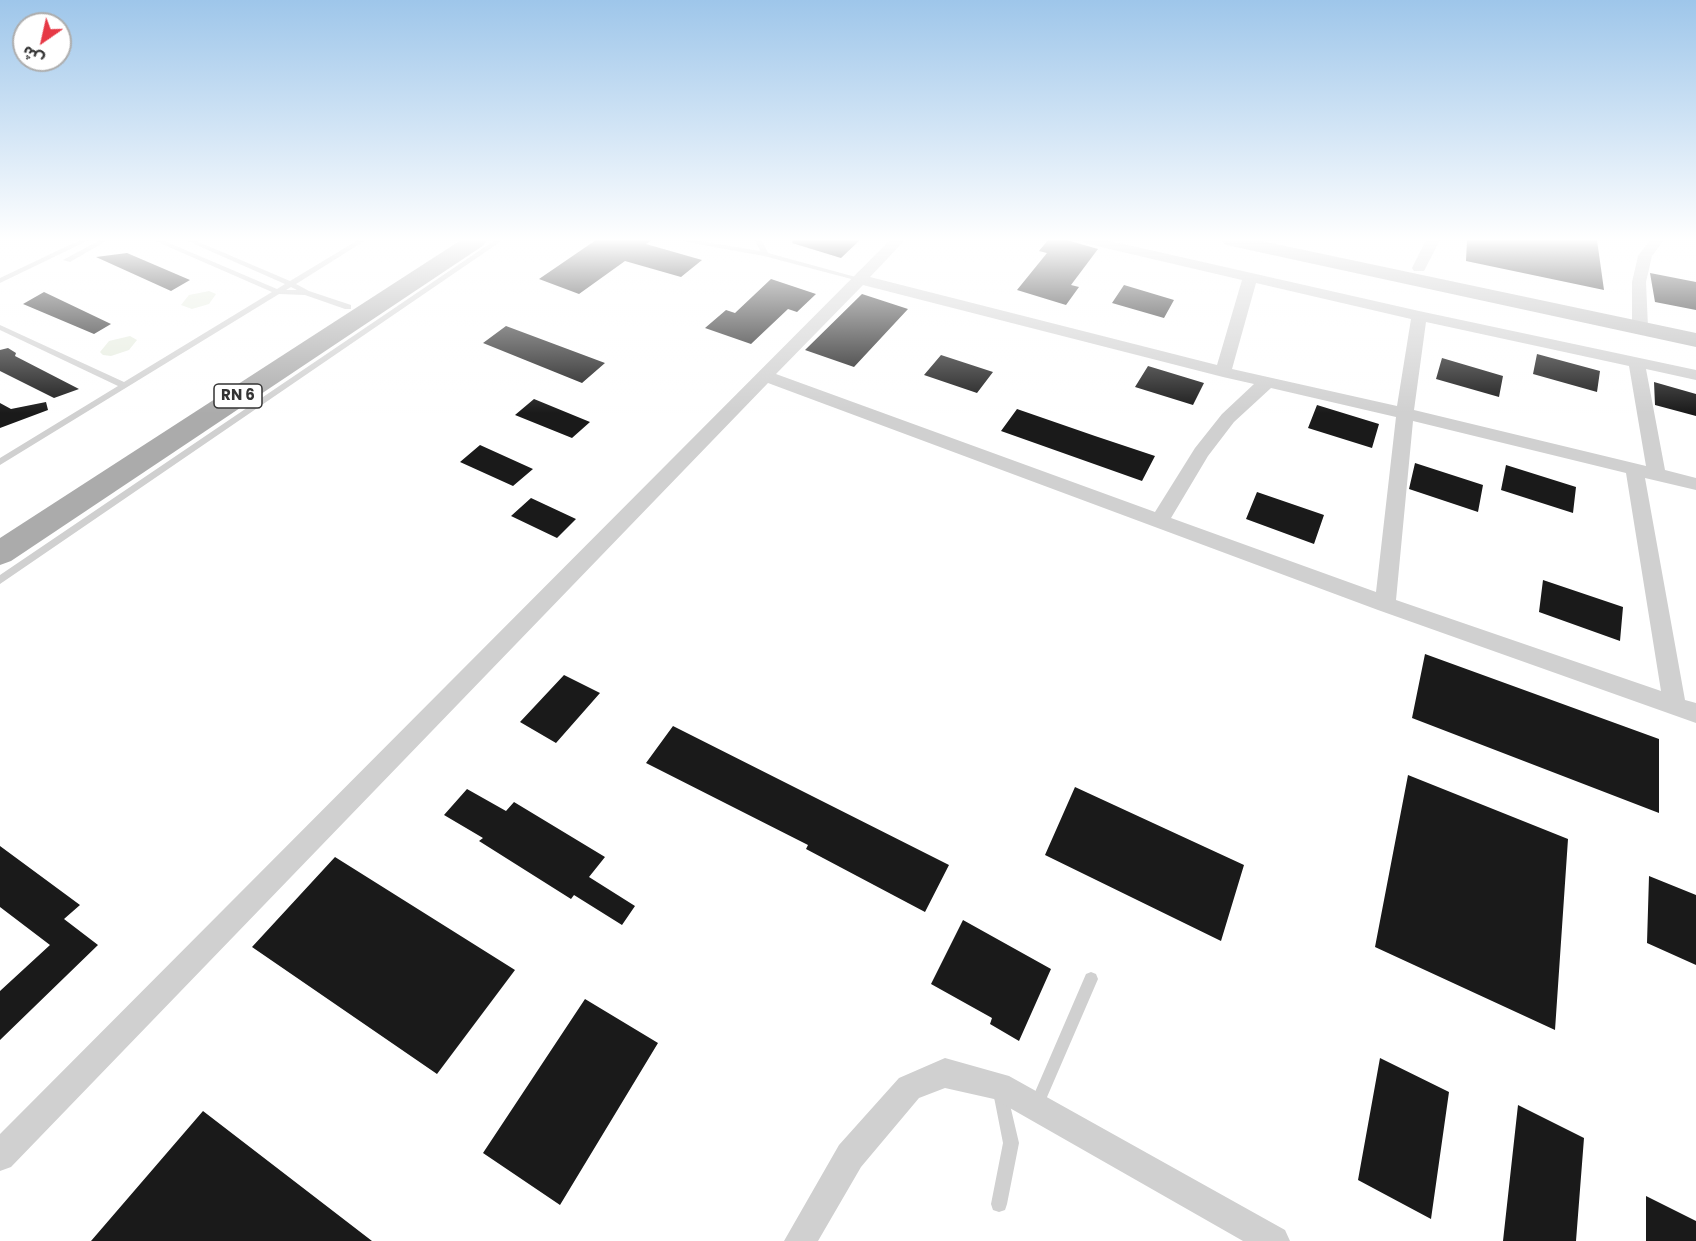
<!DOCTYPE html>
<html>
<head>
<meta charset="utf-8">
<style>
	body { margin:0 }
	#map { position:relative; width:1696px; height:1241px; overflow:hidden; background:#fff; font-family:Poppins,"Noto Sans Arabic",sans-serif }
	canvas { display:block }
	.north { position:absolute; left:12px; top:12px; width:60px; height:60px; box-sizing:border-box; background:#fff; border:2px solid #adadad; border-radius:50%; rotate:214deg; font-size:16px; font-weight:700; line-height:24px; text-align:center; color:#333 }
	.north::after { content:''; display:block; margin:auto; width:21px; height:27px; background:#e63946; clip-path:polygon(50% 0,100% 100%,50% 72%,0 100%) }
</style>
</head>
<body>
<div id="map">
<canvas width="1696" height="1241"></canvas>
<div class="north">ش</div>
</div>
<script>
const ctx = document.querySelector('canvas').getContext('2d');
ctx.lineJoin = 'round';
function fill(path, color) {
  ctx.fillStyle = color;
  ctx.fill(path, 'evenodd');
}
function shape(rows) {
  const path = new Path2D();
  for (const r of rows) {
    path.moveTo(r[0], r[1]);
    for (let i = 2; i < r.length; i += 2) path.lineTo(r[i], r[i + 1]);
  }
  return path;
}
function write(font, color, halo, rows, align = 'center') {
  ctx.font = font + ' Poppins,sans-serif';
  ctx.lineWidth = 6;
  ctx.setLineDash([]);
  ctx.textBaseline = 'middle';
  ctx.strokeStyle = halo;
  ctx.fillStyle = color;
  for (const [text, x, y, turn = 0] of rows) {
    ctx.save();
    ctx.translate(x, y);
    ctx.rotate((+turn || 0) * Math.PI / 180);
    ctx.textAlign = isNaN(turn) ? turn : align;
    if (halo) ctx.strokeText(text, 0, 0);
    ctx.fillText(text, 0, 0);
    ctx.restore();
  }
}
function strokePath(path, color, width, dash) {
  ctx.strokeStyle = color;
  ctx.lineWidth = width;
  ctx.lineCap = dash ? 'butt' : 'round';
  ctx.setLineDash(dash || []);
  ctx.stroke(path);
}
fill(shape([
	[209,291,216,294,209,304,192,309,181,305,189,295],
	[130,336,137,340,129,350,111,356,103,355,100,352,109,341]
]), '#e6ecdf');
fill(shape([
	[596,240,652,240,646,244,702,260,681,277,625,261,579,294,539,279],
	[793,240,860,240,841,258,792,243],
	[1048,240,1067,240,1098,249,1071,285,1079,287,1066,305,1017,290,1047,253,1039,251],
	[1467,240,1597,240,1604,290,1466,261],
	[127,253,190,280,171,291,96,257],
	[1650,273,1696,282,1696,310,1655,302],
	[771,279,816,294,797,312,788,309,751,344,705,328,726,310,735,313],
	[1124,285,1174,300,1164,318,1112,303],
	[44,292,111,324,94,334,23,304],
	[862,294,908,309,854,367,805,350],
	[506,326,605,363,582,383,483,343],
	[8,348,16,353,15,356,79,389,54,398,0,371,0,350],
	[1537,354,1600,371,1597,392,1533,374],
	[941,355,993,372,977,393,924,375],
	[1442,358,1503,376,1499,397,1436,379],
	[1148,366,1204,383,1193,405,1135,387],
	[1654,382,1696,394,1696,416,1655,405],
	[534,399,590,422,572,438,515,415],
	[46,402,48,410,0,428,0,403,11,409],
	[1317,405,1379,424,1372,448,1308,428],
	[1017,409,1095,436,1155,456,1142,481,1001,431],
	[480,445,533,469,513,486,460,462],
	[1415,463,1483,485,1478,512,1409,489],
	[1506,465,1576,487,1573,513,1501,490],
	[1257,492,1324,515,1314,544,1246,519],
	[531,498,576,519,557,538,511,516],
	[1543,580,1623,607,1620,641,1539,612],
	[1425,654,1659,739,1659,813,1412,718],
	[564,675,600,693,556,743,520,722],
	[673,726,949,865,925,912,806,849,808,845,646,763],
	[1408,775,1568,839,1555,1030,1375,947],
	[1075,787,1244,865,1221,941,1045,855],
	[467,789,506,811,514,802,605,857,589,877,635,906,622,925,574,895,571,899,479,841,483,838,444,815],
	[0,846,80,905,64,919,98,945,0,1040,0,991,50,945,0,907],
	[335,857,515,970,437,1074,252,947],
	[1649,876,1696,895,1696,965,1647,943],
	[963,920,1051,969,1019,1041,990,1024,992,1018,931,984],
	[585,999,658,1043,560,1205,483,1153],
	[1380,1058,1449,1092,1431,1219,1358,1180],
	[1518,1105,1584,1138,1576,1241,1503,1241],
	[203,1111,372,1241,91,1241],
	[1646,1196,1696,1221,1696,1241,1646,1241]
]), '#1a1a1a');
fill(shape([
	[80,240,89,240,0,283,0,278,80,240],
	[100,240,108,240,70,262,63,260,100,240],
	[153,240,162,240,277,289,285,284,185,240,194,240,290,281,358,240,366,240,296,284,309,291,351,305,351,309,345,309,305,295,279,294,0,465,0,458,118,386,0,330,0,325,124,382,272,292,153,240],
	[291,287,297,290,286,290,291,287],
	[495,240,503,240,0,584,0,575,495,240],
	[682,240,695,240,760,251,755,240,762,240,768,253,863,279,859,281,764,256,686,242,682,240],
	[1091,972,1096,974,1098,979,1041,1111,1036,1113,1031,1111,1029,1106,1086,974,1091,972],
	[1000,1085,1005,1087,1007,1092,1019,1143,1007,1204,1005,1210,999,1212,993,1210,991,1204,1003,1143,993,1092,995,1087,1000,1085]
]), '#d0d0d0');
fill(shape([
	[890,240,905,240,870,277,1217,365,1242,280,1084,243,1082,240,1106,240,1419,311,1696,370,1696,380,1646,369,1665,470,1696,478,1696,490,1645,478,1685,700,1696,703,1696,723,1378,610,768,383,11,1167,0,1171,0,1134,890,240],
	[1256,283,1411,319,1397,406,1232,369,1256,283],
	[863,285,1223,377,1254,384,1222,414,1195,448,1155,512,776,374,863,285],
	[1426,322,1629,366,1646,466,1414,410,1426,322],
	[1271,388,1396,417,1376,592,1171,518,1208,456,1234,422,1271,388],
	[1413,421,1626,473,1661,691,1396,600,1413,421],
	[1426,240,1440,240,1424,271,1414,271,1412,268,1426,240],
	[1650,240,1664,240,1652,256,1646,282,1648,327,1640,332,1632,327,1632,282,1638,256,1650,240],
	[945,1058,1009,1076,1285,1230,1290,1241,1243,1241,994,1099,945,1088,919,1098,861,1167,818,1241,784,1241,839,1145,899,1078,945,1058]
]), '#d0d0d0');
fill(shape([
	[1221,240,1257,240,1696,333,1696,347,1231,246,1224,244,1221,240]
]), '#bdbdbd');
fill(shape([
	[461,240,487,240,484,245,11,561,0,565,0,538,461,240]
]), '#ababab');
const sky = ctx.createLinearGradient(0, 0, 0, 413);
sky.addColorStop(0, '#9ec6ea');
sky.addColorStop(0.58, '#fff');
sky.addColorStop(1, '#ffffff00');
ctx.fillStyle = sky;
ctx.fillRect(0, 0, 1696, 413);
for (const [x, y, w] of [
	[238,396,48]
]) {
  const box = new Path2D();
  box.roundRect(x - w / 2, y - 12, w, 24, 4.5);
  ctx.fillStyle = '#fff';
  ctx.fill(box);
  strokePath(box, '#333', 1.5);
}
write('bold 15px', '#333', null, [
	["RN 6",238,396]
]);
</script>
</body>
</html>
